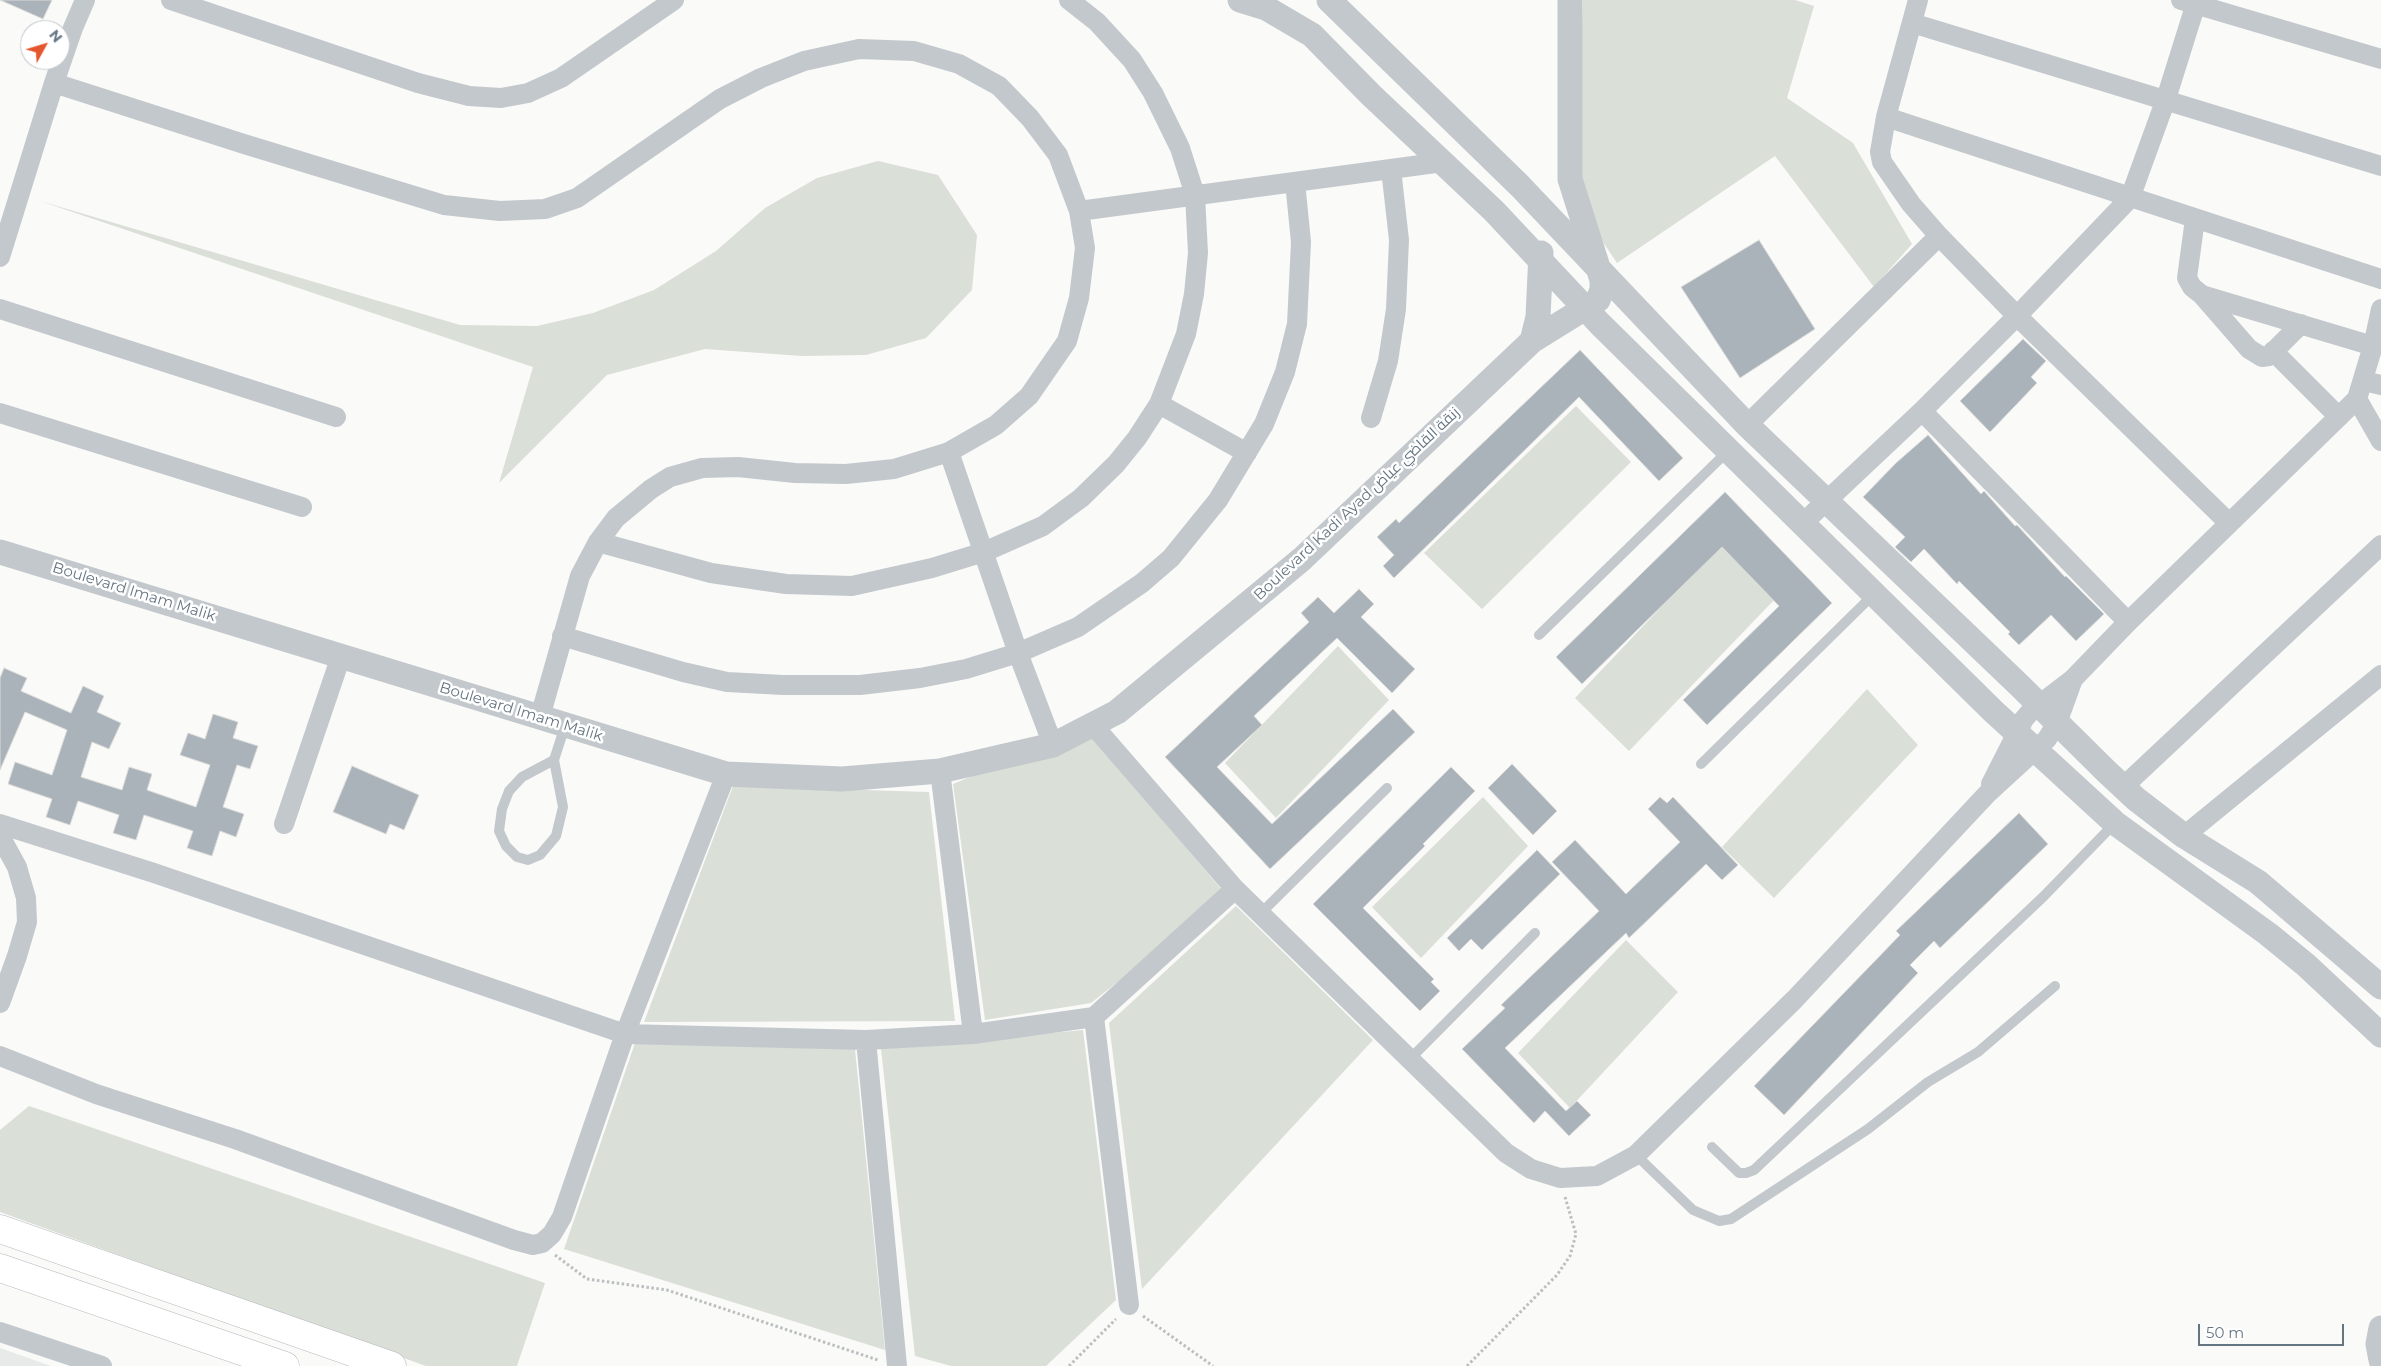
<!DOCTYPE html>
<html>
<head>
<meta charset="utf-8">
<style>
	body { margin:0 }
	#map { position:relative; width:2381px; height:1366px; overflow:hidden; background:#fafaf8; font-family:Montserrat,sans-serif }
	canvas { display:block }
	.north { position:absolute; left:20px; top:20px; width:50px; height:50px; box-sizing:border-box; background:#fff; border:1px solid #c1c8cd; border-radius:50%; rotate:51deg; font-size:14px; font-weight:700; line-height:20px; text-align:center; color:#657683 }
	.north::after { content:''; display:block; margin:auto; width:18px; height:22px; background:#e4572e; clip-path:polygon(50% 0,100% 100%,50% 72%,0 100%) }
	.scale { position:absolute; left:2198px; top:1324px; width:146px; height:22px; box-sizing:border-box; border:2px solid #657683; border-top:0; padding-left:6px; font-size:15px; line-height:18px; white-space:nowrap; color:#657683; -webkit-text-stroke:4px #fff; paint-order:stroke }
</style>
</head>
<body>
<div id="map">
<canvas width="2381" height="1366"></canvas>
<div class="north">N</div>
<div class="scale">50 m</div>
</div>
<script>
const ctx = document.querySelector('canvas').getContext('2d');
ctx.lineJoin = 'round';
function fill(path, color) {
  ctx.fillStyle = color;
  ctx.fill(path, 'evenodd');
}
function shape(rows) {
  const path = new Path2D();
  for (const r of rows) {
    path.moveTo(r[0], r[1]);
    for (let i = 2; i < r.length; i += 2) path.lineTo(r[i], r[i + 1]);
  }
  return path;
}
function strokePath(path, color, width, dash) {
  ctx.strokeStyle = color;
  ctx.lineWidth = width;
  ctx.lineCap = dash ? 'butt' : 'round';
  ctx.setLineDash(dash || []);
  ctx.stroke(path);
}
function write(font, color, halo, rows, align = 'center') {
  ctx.font = font + ' Montserrat,Cairo,sans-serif';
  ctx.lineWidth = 5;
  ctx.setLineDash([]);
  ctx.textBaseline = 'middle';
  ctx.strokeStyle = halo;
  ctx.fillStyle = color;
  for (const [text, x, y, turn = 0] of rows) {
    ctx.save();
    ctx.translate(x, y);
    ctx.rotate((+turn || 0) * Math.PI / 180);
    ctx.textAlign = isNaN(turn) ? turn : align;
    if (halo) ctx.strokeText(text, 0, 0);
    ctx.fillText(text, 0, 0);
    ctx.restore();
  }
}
fill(shape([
	[0,1348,51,1366,0,1366]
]), '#e8e9e9');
fill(shape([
	[1583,0,1795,0,1814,6,1787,98,1853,143,1912,244,1874,287,1775,156,1617,263,1575,200],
	[878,161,938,175,977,235,972,290,926,338,866,355,802,356,705,349,607,375,499,483,533,367,40,201,460,325,537,326,593,313,654,290,716,251,765,208,817,178],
	[1576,406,1631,462,1482,609,1424,553],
	[1721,544,1775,599,1629,751,1575,698],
	[1338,646,1389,700,1276,818,1225,763],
	[1867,689,1918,745,1774,898,1722,847],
	[1086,729,1227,896,1091,1003,985,1020,953,784],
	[733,786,929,792,955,1021,644,1022],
	[1483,797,1528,846,1421,958,1372,907],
	[1236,906,1373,1040,1142,1289,1109,1023],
	[1626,940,1678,992,1570,1108,1518,1053],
	[1083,1030,1116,1300,1046,1366,951,1366,915,1356,881,1049],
	[635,1043,855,1049,885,1350,564,1249],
	[29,1106,545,1283,517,1366,426,1366,0,1212,0,1130]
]), '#dadfd7');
const building = shape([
	[0,0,52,0,43,19,0,0],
	[1759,240,1815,329,1740,378,1681,287,1759,240],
	[2023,339,2046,361,2031,377,2037,383,1990,432,1960,401,2023,339],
	[1580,350,1683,458,1659,481,1579,397,1394,578,1383,566,1394,555,1377,537,1396,519,1399,523,1580,350],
	[1928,435,1981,494,1984,491,2015,526,2017,525,2065,577,2066,576,2104,614,2076,641,2051,615,2019,645,2008,634,2010,632,1959,581,1957,584,1924,549,1911,562,1895,547,1905,537,1863,497,1896,463,1928,435],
	[1725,492,1832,603,1707,725,1683,700,1779,606,1722,547,1582,684,1556,657,1725,492],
	[1359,589,1374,604,1361,617,1415,669,1392,693,1337,638,1254,716,1262,725,1217,767,1272,824,1393,709,1415,732,1270,869,1165,757,1309,622,1301,613,1318,597,1334,613,1359,589],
	[4,668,27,678,21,691,71,713,83,686,104,696,97,712,121,723,109,749,92,742,81,777,122,790,129,767,152,774,147,790,196,807,210,765,180,755,188,733,205,739,213,714,238,722,233,738,258,746,250,769,237,765,223,807,244,814,236,837,220,831,212,856,187,848,193,831,144,815,136,840,113,833,119,815,78,801,70,825,46,817,52,799,8,784,15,762,52,775,67,730,25,712,0,770,0,678,4,668],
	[1512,764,1557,811,1533,835,1488,788,1512,764],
	[352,766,419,795,404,830,390,824,386,834,333,812,352,766],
	[1451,767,1475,791,1423,844,1425,846,1363,908,1434,979,1431,982,1440,991,1420,1011,1313,904,1451,767],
	[1660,797,1667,803,1673,797,1738,865,1722,880,1706,864,1629,938,1626,933,1505,1048,1566,1111,1577,1101,1591,1115,1569,1136,1545,1111,1534,1123,1462,1049,1505,1008,1501,1005,1599,911,1552,862,1575,840,1626,894,1680,842,1648,809,1660,797],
	[2019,813,2048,844,1940,948,1934,941,1910,965,1918,973,1784,1115,1754,1086,1900,935,1896,931,2019,813],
	[1537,850,1560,874,1482,950,1471,939,1459,951,1447,938,1537,850]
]);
fill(building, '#aab3b9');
strokePath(building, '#dcdcda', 1);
const trunk = shape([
	[0,1229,392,1366],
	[0,1268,285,1366]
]);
strokePath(trunk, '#b4b9bd', 29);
strokePath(shape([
	[555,1255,587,1279,667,1290,878,1360],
	[1143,1316,1213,1366],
	[1069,1366,1116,1319],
	[1467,1366,1557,1275,1570,1256,1576,1234,1565,1197]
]), '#bbbfc2', 3, [2.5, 2.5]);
strokePath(shape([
	[1539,635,1728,451],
	[554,760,522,777,509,791,502,809,499,831,506,846,517,857,528,860,540,855,556,836,563,807,554,760,565,726],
	[1701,764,1874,594],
	[1260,914,1387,788],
	[1410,1059,1535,933],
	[1712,1147,1739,1173,1746,1173,1754,1170,2043,897,2115,823],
	[1636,1155,1693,1210,1719,1221,1731,1219,1868,1129,1928,1082,1978,1052,2055,986]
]), '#c3c8cc', 10);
strokePath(shape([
	[171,0,418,83,469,96,501,98,528,93,561,78,674,0],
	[1918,0,1886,117,1880,152,1882,162,1911,204,1939,236,2017,316,2229,523],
	[2181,0,2381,59],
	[1912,23,2381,166],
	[54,83,244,144,444,205,500,211,545,209,577,198,720,99,761,78,804,61,859,49,914,51,959,64,999,86,1030,118,1058,155,1079,211,1085,248,1079,298,1067,341,1029,396,996,425,949,452,894,469,846,474,795,473,738,467,702,468,670,477,651,489,616,518,598,542,580,576,540,717],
	[1886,117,2381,279],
	[1079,211,1443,162],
	[2195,219,2187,278,2192,287,2202,295,2373,346],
	[0,257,54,83,73,28,85,0],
	[2202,295,2249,349,2262,357,2269,356,2301,324],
	[0,309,336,417],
	[2273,351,2339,417],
	[2364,381,2381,385],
	[2357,399,2381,441],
	[1159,404,1247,453],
	[1922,411,2128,622],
	[0,413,302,507],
	[1371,418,1388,361,1396,309,1399,240,1391,169],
	[1747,425,1939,236],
	[949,452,1018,653,1053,745],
	[1802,524,1922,411,2017,316,2130,198,2166,99,2197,0],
	[598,542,711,573,786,584,852,586,932,568,984,552,1043,526,1081,498,1116,464,1137,438,1159,404,1186,334,1194,294,1198,253,1195,195,1180,148,1153,93,1132,60,1097,22,1069,0],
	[562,636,683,672,727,682,783,685,860,685,920,678,966,669,1018,653,1078,627,1142,583,1171,558,1218,500,1264,424,1285,372,1297,324,1301,242,1295,182],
	[1093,725,1235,889,1506,1153,1531,1169,1560,1178,1597,1176,1636,1155,1795,999,1987,794,2047,739,2057,723,2073,679],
	[940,771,973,1034],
	[1991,784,2024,719,2030,712,2073,679,2128,622,2357,399,2373,346,2381,309],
	[2123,787,2381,545],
	[0,824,154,873,625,1034,866,1040,973,1034,1094,1017,1235,889],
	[284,824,341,656],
	[0,836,17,867,26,898,27,922,17,956,0,1003],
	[2184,836,2381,675],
	[1094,1017,1129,1305],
	[866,1040,897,1366],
	[0,1056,96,1094,235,1139,514,1240,533,1245,542,1243,552,1234,562,1217,625,1034,726,774],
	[0,1332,102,1366]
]), '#c3c8cc', 20);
strokePath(shape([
	[1240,0,1266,8,1312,35,1371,95,1494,211,1600,324,1993,711,2115,823,2268,934,2306,965,2381,1035],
	[1329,0,1520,186,1747,425,2019,685,2107,772,2136,799,2184,836,2258,882,2381,987],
	[1532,341,1538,317,1541,253],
	[0,552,726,774,842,779,940,771,1053,745,1117,712,1302,559,1532,341,1598,300,1602,290,1602,280,1570,179,1570,0],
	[2381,1328,2378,1344,2381,1360]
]), '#c3c8cc', 25);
strokePath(trunk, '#fff', 28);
write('15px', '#657683', '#fff', [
	["Boulevard Kadi Ayad زنقة القاضي عياض",1357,504,-43],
	["Boulevard Imam Malik",134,592,17],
	["Boulevard Imam Malik",521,712,17]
]);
</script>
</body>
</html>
